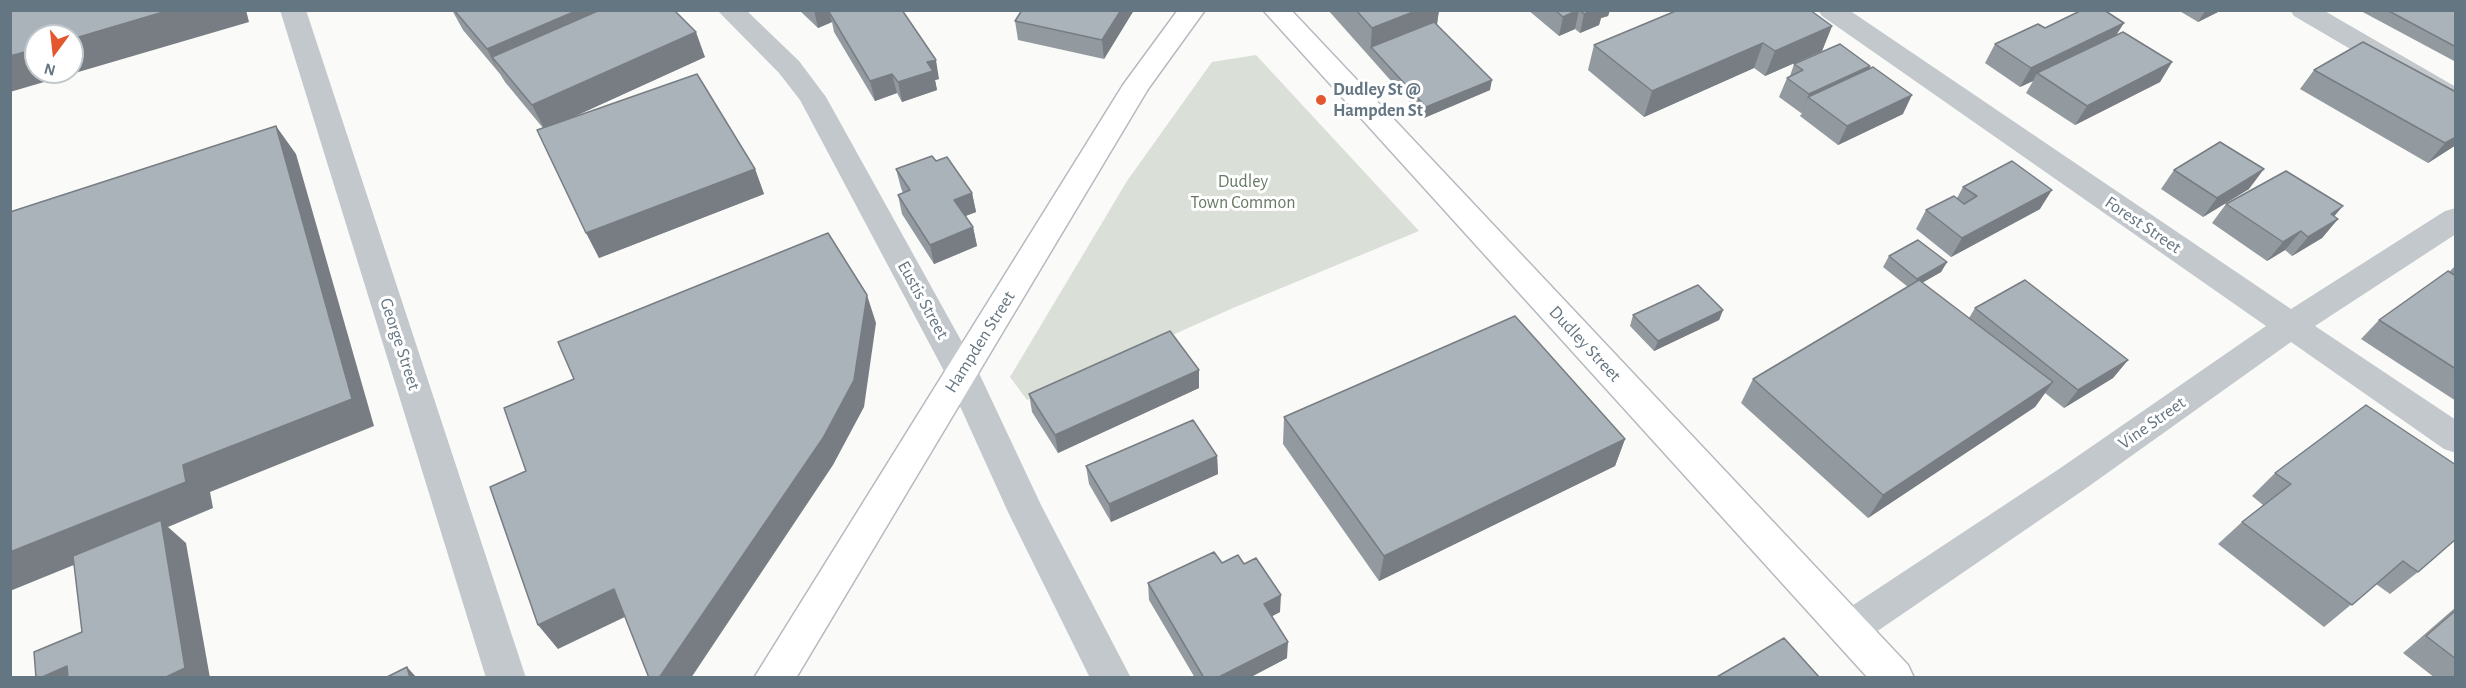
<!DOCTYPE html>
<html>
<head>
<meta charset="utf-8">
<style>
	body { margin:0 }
	#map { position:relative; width:2466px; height:688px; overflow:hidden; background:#fafaf8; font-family:"Alegreya Sans",sans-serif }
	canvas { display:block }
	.frame { position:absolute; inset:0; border:12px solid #657683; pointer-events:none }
	.north { position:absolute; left:24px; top:24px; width:60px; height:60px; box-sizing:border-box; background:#fff; border:2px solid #c1c8cd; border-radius:50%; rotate:195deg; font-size:16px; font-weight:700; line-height:24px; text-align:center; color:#657683 }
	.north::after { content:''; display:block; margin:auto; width:21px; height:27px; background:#e4572e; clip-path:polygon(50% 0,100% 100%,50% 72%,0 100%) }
</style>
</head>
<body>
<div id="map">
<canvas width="2466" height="688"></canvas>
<div class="frame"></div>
<div class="north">N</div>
</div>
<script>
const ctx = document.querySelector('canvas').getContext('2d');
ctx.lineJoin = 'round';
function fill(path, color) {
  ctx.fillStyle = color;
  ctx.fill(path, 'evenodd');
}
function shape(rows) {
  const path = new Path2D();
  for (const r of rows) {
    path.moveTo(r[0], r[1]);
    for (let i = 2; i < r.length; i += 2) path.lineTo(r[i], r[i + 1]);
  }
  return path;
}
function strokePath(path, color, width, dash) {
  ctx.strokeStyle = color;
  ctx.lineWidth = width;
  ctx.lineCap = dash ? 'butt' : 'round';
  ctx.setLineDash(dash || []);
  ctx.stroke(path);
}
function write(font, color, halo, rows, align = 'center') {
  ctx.font = font + ' "Alegreya Sans",sans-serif';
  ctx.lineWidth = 6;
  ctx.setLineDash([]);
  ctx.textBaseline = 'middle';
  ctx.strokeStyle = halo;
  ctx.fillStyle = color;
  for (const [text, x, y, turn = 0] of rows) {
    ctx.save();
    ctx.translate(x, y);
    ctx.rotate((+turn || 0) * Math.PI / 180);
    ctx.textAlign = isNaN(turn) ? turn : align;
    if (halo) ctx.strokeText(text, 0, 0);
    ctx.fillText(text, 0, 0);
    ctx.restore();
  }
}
fill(shape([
	[1256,55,1419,231,1233,308,1027,400,1010,377,1127,181,1212,62]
]), '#dadfd7');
const major = shape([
	[1178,10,1205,10,1148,89,796,678,754,678,1123,85,1178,10],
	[1263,10,1291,10,1908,665,1914,678,1868,678,1263,10]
]);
strokePath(major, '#b5babe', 3);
fill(shape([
	[280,10,306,10,526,678,486,678,280,10],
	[717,10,746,10,799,61,826,97,978,371,1041,505,1131,678,1090,678,1008,512,944,371,800,100,779,73,717,10],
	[1818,10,1849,10,2291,309,2445,211,2456,208,2456,234,2315,326,2456,420,2456,453,2444,449,2291,342,2085,489,1863,641,1849,646,1835,641,1830,629,1835,617,2059,469,2266,326,1822,16,1818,10],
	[2290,10,2323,10,2456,87,2456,108,2446,105,2294,16,2290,10]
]), '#c3c8cc');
fill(major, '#fff');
fill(shape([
	[452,10,674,10,705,57,568,119,755,169,764,194,599,258,543,128,505,82,500,74,463,30],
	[799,10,902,10,939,79,935,80,937,90,902,102,897,93,875,101,834,32,832,22,818,28],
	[1134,10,1104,59,1018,40,1015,21],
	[1328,10,1439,10,1437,24,1490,90,1424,118],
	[1528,10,1610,10,1608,16,1601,18,1599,25,1580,33,1575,29,1559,36],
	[2178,10,2222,10,2198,22],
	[2359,10,2456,10,2456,62],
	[1832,26,1822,51,1765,76,1754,68,1644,117,1588,70,1594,45],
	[2045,28,2117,34,2172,62,2160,82,2075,125,2026,93,2033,81,2020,87,1985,63,1995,44],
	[1794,64,1870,66,1869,69,1903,114,1838,145,1800,116,1802,113,1801,113,1779,97,1787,78,1790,76],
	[2314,70,2456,92,2456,145,2428,163,2300,89],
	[936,161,972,193,976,212,965,216,973,227,977,246,934,264,902,214,898,195,903,193,901,188,896,169],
	[2174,170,2249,189,2203,217,2161,189],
	[1963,187,2040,209,1951,257,1916,229,1926,210,1957,198],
	[2226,204,2334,216,2338,219,2322,238,2292,256,2285,250,2267,261,2212,223],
	[1889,256,1947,262,1941,272,1922,283,1969,318,1975,308,2128,360,2113,378,2064,408,2045,393,2035,407,1868,518,1741,403,1753,379,1908,287,1883,267],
	[2456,265,2456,401,2361,339,2379,320,2449,272],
	[1723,310,1719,320,1654,351,1630,326,1633,315],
	[1199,370,1199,388,1058,453,1032,412,1029,394],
	[2366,405,2418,572,2390,594,2376,584,2324,627,2218,544,2242,522,2263,505,2252,496,2275,473],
	[1284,417,1625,439,1615,466,1379,581,1283,444],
	[1217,456,1218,474,1111,522,1089,484,1086,466],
	[1222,563,1244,564,1280,612,1272,616,1287,658,1249,678,1195,678,1149,600,1148,583],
	[2456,607,2456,678,2435,678,2403,653]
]), '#929a9f');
fill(shape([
	[170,10,246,10,249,22,10,92,10,56,36,49,36,72,72,72,72,39],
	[578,10,647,10,492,57,500,74,487,49],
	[814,10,841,10,829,12,832,22,818,28],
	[1121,10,1134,10,1104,59,1102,40],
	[1418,10,1439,10,1436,31,1371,47,1370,57,1372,28],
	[1579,10,1575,29,1559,36,1563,17],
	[1593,10,1610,10,1608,16,1601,18,1599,25,1580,33,1584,14],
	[2206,10,2222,10,2198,22],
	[2124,23,2112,42,2037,73,2033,81,2020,87,2031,68],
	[1832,26,1822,51,1765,76,1775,51],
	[696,32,705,57,545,130,532,105],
	[1763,43,1754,68,1644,117,1652,91],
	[936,60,939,79,935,80,937,90,902,102,898,82,927,62],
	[2172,62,2160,82,2075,125,2087,106],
	[1870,66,1862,85,1808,97,1801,113,1809,94],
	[892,74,897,93,875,101,870,81],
	[1492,80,1490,90,1424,118,1426,107],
	[1912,95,1903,114,1838,145,1847,126],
	[276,126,296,154,374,426,210,492,213,508,168,527,186,543,210,678,164,678,162,529,10,591,10,552],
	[2456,137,2456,145,2428,163,2445,143],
	[755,169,764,194,599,258,586,233],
	[2264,169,2249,189,2203,217,2217,198],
	[2052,190,2040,209,1951,257,1962,238],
	[972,193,976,212,958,219,954,200],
	[2343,206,2326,226,2331,214],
	[2338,219,2322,238,2292,256,2308,237],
	[973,227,977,246,934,264,930,245],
	[2301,231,2285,250,2267,261,2283,242],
	[1947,262,1941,272,1911,289,1917,279],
	[867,295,876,323,864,407,833,465,691,678,659,678],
	[1723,310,1719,320,1654,351,1658,341],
	[2128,360,2113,378,2064,408,2078,390],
	[1199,370,1199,388,1058,453,1055,435],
	[2053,382,2035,407,1868,518,1883,495],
	[1625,439,1615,466,1379,581,1384,556],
	[1217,456,1218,474,1111,522,1109,504],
	[614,589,631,614,558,649,538,625],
	[1281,595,1280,612,1263,621,1264,604],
	[1288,642,1287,658,1249,678,1217,678],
	[67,666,83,678,40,678],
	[407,667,417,678,410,678]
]), '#777d82');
const building = shape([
	[10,10,170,10,72,39,72,36,36,36,36,49,10,56,10,10],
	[454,10,578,10,487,49,454,10],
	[600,10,674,10,696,32,532,105,492,57,600,10],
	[833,10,902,10,936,60,927,62,933,71,898,82,892,74,870,81,829,12,833,10],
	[1022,10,1121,10,1102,40,1015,21,1022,10],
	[1356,10,1418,10,1372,28,1356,10],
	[1555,10,1578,10,1563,17,1555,10],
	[1580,10,1593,10,1584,14,1580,10],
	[1678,10,1810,10,1832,26,1775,51,1763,43,1652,91,1594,45,1678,10],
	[2082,10,2104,10,2124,23,2031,68,1995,44,2038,24,2045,28,2082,10],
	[2387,10,2456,10,2456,47,2387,10],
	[1434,22,1492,80,1426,107,1371,47,1434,22],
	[2123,32,2172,62,2087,106,2037,73,2123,32],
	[2363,42,2456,92,2456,137,2445,143,2314,70,2363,42],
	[1840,44,1870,66,1809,94,1787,78,1803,70,1794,64,1840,44],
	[1873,67,1912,95,1847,126,1808,97,1873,67],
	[697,74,755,169,586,233,537,130,697,74],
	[276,126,352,399,183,465,186,482,10,552,10,212,276,126],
	[2220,142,2264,169,2217,198,2174,170,2220,142],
	[932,156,936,161,947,157,972,193,954,200,973,227,930,245,898,195,910,190,896,169,932,156],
	[2012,161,2052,190,1962,238,1926,210,1954,196,1964,204,1977,196,1963,187,2012,161],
	[2286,171,2343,206,2331,214,2338,219,2308,237,2301,231,2283,242,2226,204,2286,171],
	[828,233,867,295,854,380,823,438,659,678,649,678,614,589,538,625,490,487,526,471,504,408,574,379,558,342,828,233],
	[1918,240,1947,262,1917,279,1889,256,1918,240],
	[2448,271,2456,276,2456,369,2379,320,2448,271],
	[1919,280,2053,382,1883,495,1753,379,1919,280],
	[2025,280,2128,360,2078,390,1975,308,2025,280],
	[1698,285,1723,310,1658,341,1633,315,1698,285],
	[1515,316,1625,439,1384,556,1284,417,1515,316],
	[1170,331,1199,370,1055,435,1029,394,1170,331],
	[2366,405,2456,465,2456,539,2418,572,2403,561,2352,605,2242,522,2291,484,2275,473,2366,405],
	[1193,420,1217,456,1109,504,1086,466,1193,420],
	[161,520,185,668,164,678,68,678,67,666,40,678,36,678,34,652,82,632,73,556,161,520],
	[1214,552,1222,563,1238,555,1244,564,1256,558,1281,595,1264,604,1288,642,1217,678,1204,678,1148,583,1214,552],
	[2456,610,2456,659,2426,636,2456,610],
	[1784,638,1820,678,1715,678,1784,638],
	[407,667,410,678,385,678,407,667]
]);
fill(building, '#aab3b9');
strokePath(building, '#777d82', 1.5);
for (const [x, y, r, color] of [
	[1321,100,6,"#e4572e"]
]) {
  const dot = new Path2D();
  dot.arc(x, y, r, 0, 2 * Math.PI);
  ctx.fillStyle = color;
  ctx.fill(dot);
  strokePath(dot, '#fff', 2);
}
write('bold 18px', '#657683', '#fff', [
	["Dudley St @",1333,90],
	["Hampden St",1333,111]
], 'left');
write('18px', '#687a64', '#fff', [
	["Dudley",1243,182],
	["Town Common",1243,203]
]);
write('18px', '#657683', '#fff', [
	["Forest Street",2143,225,34],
	["Eustis Street",923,300,61],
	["Hampden Street",980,342,-58],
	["George Street",400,344,72],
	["Dudley Street",1585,344,47],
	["Vine Street",2152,423,-35]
]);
</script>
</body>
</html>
